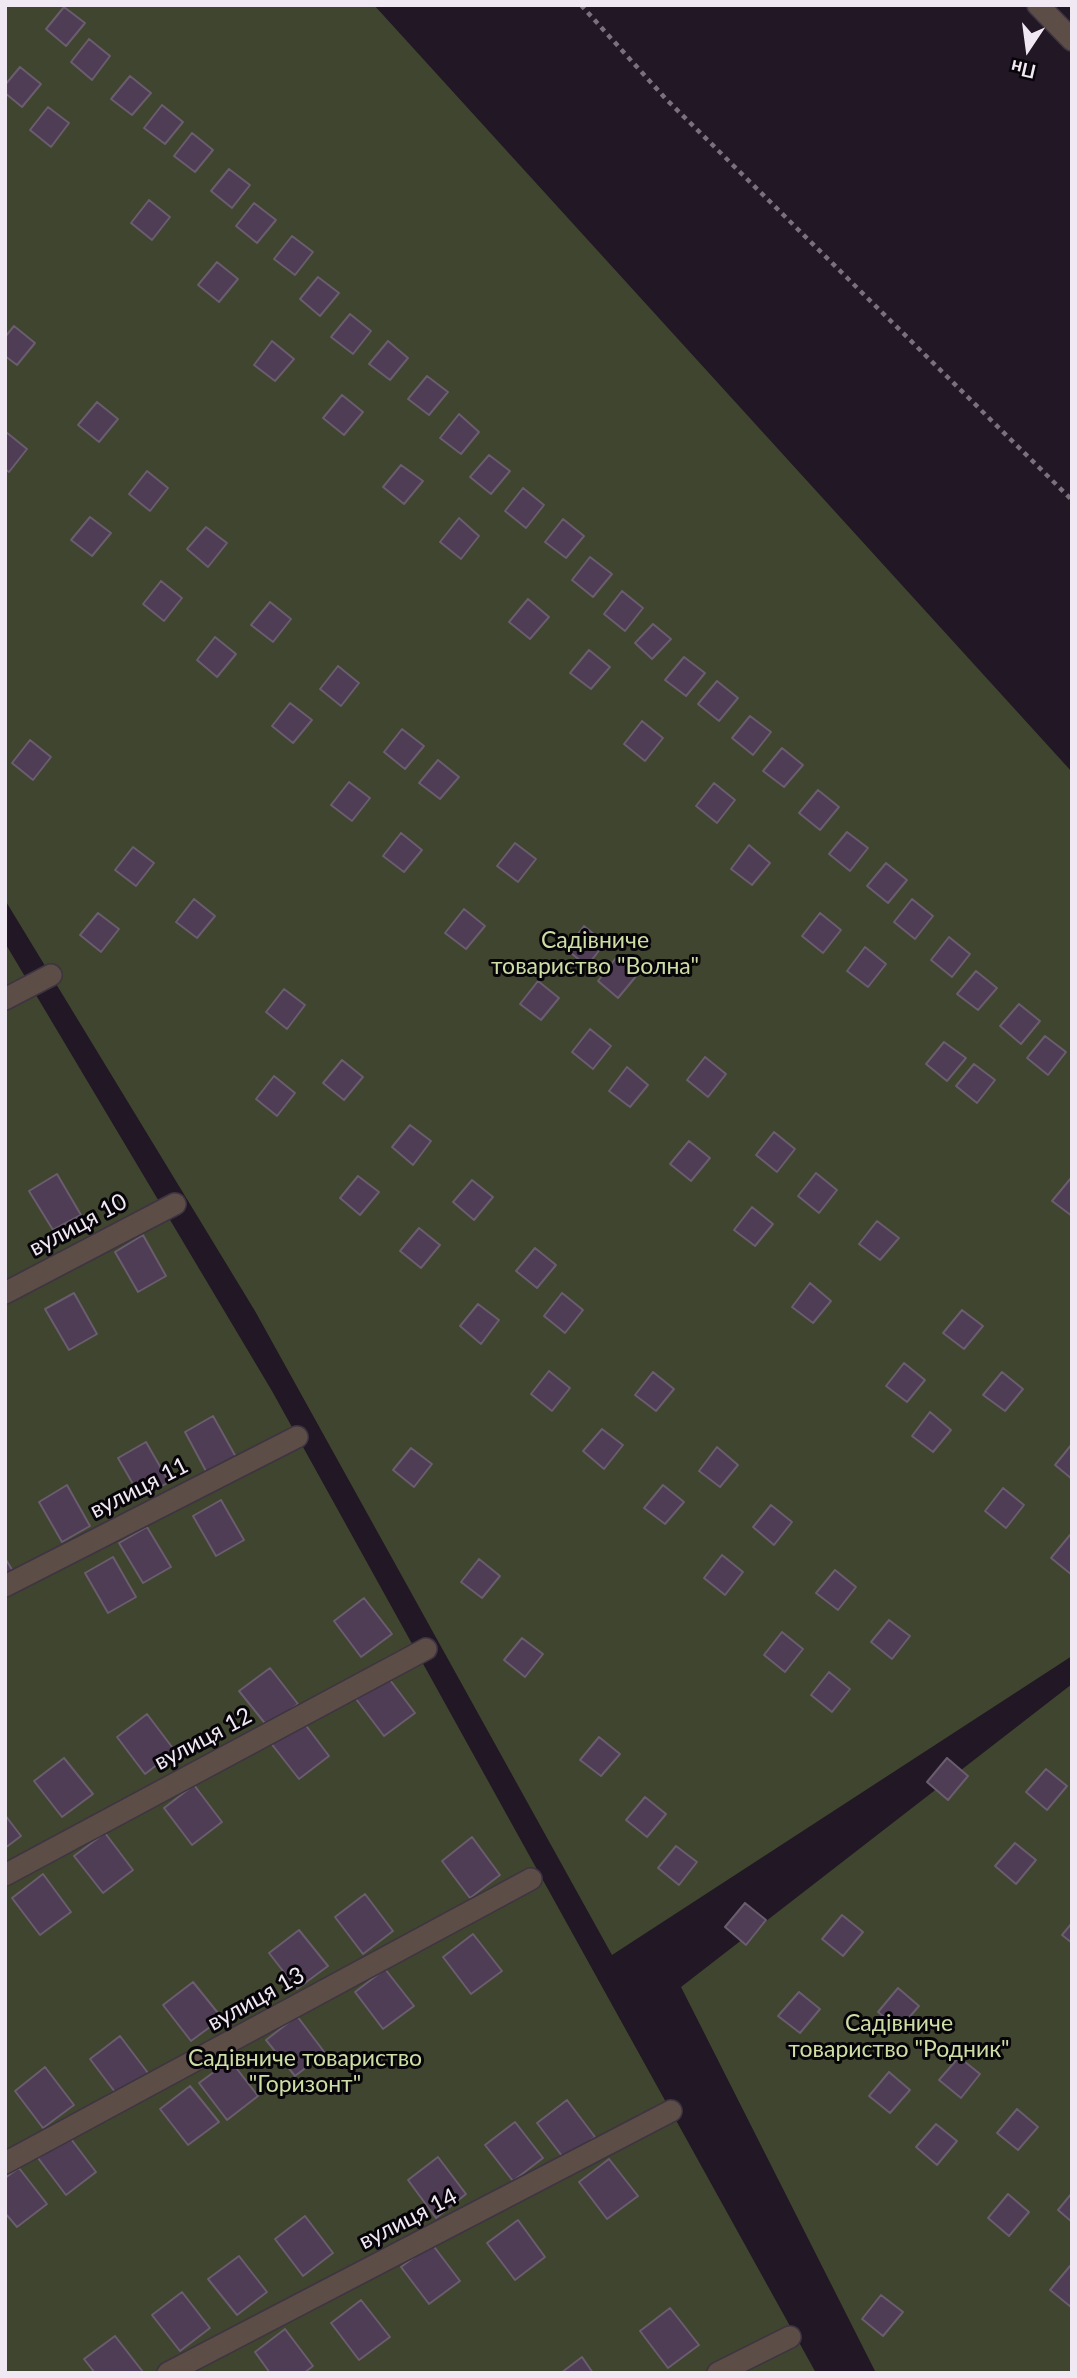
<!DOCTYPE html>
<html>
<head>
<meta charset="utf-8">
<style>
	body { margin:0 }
	#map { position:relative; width:1077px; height:2378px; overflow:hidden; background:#211725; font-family:Lato,sans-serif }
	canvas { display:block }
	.frame { position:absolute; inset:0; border:7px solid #f0e8f2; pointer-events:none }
	.north { position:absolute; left:993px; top:14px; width:70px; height:70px; -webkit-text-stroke:5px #08050a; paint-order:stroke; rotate:193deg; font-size:19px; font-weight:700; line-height:28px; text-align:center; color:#f0e8f2 }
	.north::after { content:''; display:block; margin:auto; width:24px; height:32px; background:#f0e8f2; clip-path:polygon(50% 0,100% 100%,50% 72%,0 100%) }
</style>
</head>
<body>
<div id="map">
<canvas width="1077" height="2378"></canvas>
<div class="frame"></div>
<div class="north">Пн</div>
</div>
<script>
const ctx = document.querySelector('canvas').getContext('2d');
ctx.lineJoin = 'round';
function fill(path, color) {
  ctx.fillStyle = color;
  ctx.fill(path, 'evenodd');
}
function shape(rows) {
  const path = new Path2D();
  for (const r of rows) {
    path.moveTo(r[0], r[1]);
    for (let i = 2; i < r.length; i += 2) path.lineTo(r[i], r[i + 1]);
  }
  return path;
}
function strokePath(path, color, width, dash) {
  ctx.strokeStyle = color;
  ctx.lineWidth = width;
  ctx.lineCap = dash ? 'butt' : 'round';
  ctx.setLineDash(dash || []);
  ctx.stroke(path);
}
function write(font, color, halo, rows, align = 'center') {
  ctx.font = font + ' Lato,sans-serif';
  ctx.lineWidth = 6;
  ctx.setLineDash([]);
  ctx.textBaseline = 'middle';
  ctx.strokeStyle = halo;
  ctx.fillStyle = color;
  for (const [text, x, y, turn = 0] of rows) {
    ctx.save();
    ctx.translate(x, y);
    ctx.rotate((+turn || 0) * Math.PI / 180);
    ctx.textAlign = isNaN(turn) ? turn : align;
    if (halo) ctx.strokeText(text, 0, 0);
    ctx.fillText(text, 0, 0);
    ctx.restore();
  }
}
fill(shape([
	[5,5,374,5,1072,772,1072,1656,612,1955,255,1311,5,900],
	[5,943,272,1391,816,2373,5,2373],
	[1072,1684,1072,2373,876,2373,681,1987]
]), '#3f452e');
const building = shape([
	[64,7,85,23,66,46,46,29,64,7],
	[89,39,110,56,92,80,71,62,89,39],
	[20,67,41,84,22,107,5,93,5,85,20,67],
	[130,76,151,93,132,115,111,99,130,76],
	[162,105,183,122,165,144,144,128,162,105],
	[48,107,69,123,51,147,30,130,48,107],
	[192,133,213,150,195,172,174,156,192,133],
	[229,169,250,185,232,208,211,191,229,169],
	[149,200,170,217,152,240,131,223,149,200],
	[254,203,276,220,257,243,236,226,254,203],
	[292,236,313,252,295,275,274,259,292,236],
	[217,262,238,279,219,302,198,285,217,262],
	[318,277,339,293,320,316,300,299,318,277],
	[350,314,371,331,353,354,331,337,350,314],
	[14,326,35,343,17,365,5,356,5,337,14,326],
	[272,341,294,359,275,381,254,365,272,341],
	[388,341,408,358,390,380,369,364,388,341],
	[427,376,448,392,429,415,408,399,427,376],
	[342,395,363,412,344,435,323,418,342,395],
	[97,402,118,419,99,442,78,425,97,402],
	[459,414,479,432,461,454,440,438,459,414],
	[6,432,27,449,9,472,5,469,6,432],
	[489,455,510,471,491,494,470,477,489,455],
	[401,465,423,481,404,504,383,487,401,465],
	[147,471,168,488,150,511,129,494,147,471],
	[523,488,544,505,526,528,505,511,523,488],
	[90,517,111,533,92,556,71,540,90,517],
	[459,518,479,536,461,559,440,542,459,518],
	[563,519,584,536,566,558,545,542,563,519],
	[206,527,227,543,208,567,187,549,206,527],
	[590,557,612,574,593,597,572,580,590,557],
	[161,581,182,598,164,621,143,604,161,581],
	[622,591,643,608,625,631,604,614,622,591],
	[528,599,549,617,530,639,509,622,528,599],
	[270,602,291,619,273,642,251,625,270,602],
	[653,624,671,639,652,659,635,643,653,624],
	[215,637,236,654,217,677,197,660,215,637],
	[589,650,610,667,591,689,570,673,589,650],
	[684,657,705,673,686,696,665,680,684,657],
	[338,666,359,683,341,706,320,689,338,666],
	[717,681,738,698,719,721,698,704,717,681],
	[290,703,312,720,293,743,272,726,290,703],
	[750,716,771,732,753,755,732,738,750,716],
	[642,721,663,738,645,761,624,744,642,721],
	[402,729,424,746,405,769,384,752,402,729],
	[30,740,51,757,33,780,12,763,30,740],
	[782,748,803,765,784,787,763,771,782,748],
	[438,760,459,777,440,799,419,783,438,760],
	[349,782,370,798,352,821,331,805,349,782],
	[714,783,735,800,717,823,696,806,714,783],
	[818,790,839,807,820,830,799,813,818,790],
	[847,832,868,848,850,871,829,854,847,832],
	[401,833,422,850,404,872,383,856,401,833],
	[515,843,536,859,518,882,497,866,515,843],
	[749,845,770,863,752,885,731,869,749,845],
	[133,847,154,863,136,886,115,870,133,847],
	[886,863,907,880,888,903,867,886,886,863],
	[194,899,215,916,197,938,176,922,194,899],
	[912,899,933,916,915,939,894,922,912,899],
	[464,909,485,926,466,949,445,933,464,909],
	[98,913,119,929,101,952,80,935,98,913],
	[820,913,841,930,823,953,802,936,820,913],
	[584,926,605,943,587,966,566,949,584,926],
	[949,937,970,954,952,977,931,960,949,937],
	[865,947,886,964,868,987,847,971,865,947],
	[616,958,637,975,618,998,598,981,616,958],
	[976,971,997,988,978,1010,957,994,976,971],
	[538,981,559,998,541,1020,520,1004,538,981],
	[284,989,305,1005,287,1029,266,1012,284,989],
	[1019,1004,1040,1021,1021,1044,1000,1026,1019,1004],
	[590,1029,611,1046,593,1069,572,1052,590,1029],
	[1045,1036,1066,1052,1048,1075,1027,1058,1045,1036],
	[944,1042,966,1058,947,1081,926,1064,944,1042],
	[705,1057,726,1074,708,1097,687,1080,705,1057],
	[342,1060,363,1077,344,1100,323,1083,342,1060],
	[974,1064,995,1080,977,1103,956,1086,974,1064],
	[627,1067,648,1085,630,1107,609,1091,627,1067],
	[274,1076,295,1093,277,1116,256,1099,274,1076],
	[410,1125,431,1141,413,1165,392,1147,410,1125],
	[774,1132,795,1149,777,1172,756,1155,774,1132],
	[689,1141,710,1158,691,1181,670,1164,689,1141],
	[816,1173,837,1190,819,1213,798,1196,816,1173],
	[57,1174,81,1215,53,1230,29,1191,57,1174],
	[358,1176,379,1192,360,1215,340,1198,358,1176],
	[1071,1178,1072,1179,1072,1216,1052,1201,1071,1178],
	[472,1180,493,1197,474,1220,453,1202,472,1180],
	[752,1207,773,1224,755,1246,734,1230,752,1207],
	[877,1221,899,1238,880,1260,859,1244,877,1221],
	[419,1228,440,1245,421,1268,400,1251,419,1228],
	[143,1235,166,1276,138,1292,115,1252,143,1235],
	[535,1248,556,1265,537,1288,516,1271,535,1248],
	[810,1283,831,1301,813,1323,792,1307,810,1283],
	[74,1293,97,1334,69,1350,45,1309,74,1293],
	[562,1293,583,1310,565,1333,544,1316,562,1293],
	[478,1304,499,1320,481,1344,460,1326,478,1304],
	[962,1310,983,1326,964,1349,943,1333,962,1310],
	[904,1363,925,1380,907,1402,886,1386,904,1363],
	[549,1371,570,1388,552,1411,531,1394,549,1371],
	[653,1372,674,1389,656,1411,635,1395,653,1372],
	[1002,1372,1023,1389,1005,1411,983,1395,1002,1372],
	[930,1412,951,1430,933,1452,912,1436,930,1412],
	[213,1416,236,1457,207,1473,185,1432,213,1416],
	[602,1429,623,1445,604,1469,583,1451,602,1429],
	[146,1442,169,1482,141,1498,118,1458,146,1442],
	[1072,1444,1072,1479,1055,1465,1072,1444],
	[717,1447,738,1465,720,1487,699,1471,717,1447],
	[411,1448,432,1464,414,1487,393,1470,411,1448],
	[67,1485,90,1526,62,1542,39,1502,67,1485],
	[663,1485,684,1502,665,1524,644,1508,663,1485],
	[1003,1488,1024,1505,1006,1528,985,1511,1003,1488],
	[221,1500,244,1540,216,1556,193,1516,221,1500],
	[771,1505,792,1522,774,1545,753,1527,771,1505],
	[147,1527,171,1567,143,1583,119,1543,147,1527],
	[1070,1535,1072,1536,1072,1575,1051,1558,1070,1535],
	[722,1555,743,1572,725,1595,704,1578,722,1555],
	[113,1557,136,1597,108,1613,85,1573,113,1557],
	[5,1558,14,1573,5,1578,5,1558],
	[479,1559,500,1576,482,1598,461,1582,479,1559],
	[835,1570,856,1587,838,1610,816,1593,835,1570],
	[364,1598,392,1634,361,1657,334,1621,364,1598],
	[889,1620,910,1636,892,1659,871,1642,889,1620],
	[782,1632,803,1649,785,1672,764,1655,782,1632],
	[522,1638,543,1654,525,1677,504,1660,522,1638],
	[270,1668,298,1704,268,1727,239,1691,270,1668],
	[829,1672,850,1689,832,1712,811,1695,829,1672],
	[387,1676,415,1713,384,1736,356,1699,387,1676],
	[147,1714,175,1751,145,1774,117,1737,147,1714],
	[301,1719,329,1756,299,1779,270,1742,301,1719],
	[599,1737,620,1754,601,1776,580,1760,599,1737],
	[64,1758,93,1794,62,1817,34,1781,64,1758],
	[947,1758,968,1776,948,1800,927,1782,947,1758],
	[1046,1769,1067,1786,1047,1810,1026,1792,1046,1769],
	[194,1785,222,1822,192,1845,164,1808,194,1785],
	[645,1797,666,1814,647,1837,626,1820,645,1797],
	[5,1815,21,1836,5,1848,5,1815],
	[105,1833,133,1870,103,1893,74,1856,105,1833],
	[472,1837,500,1875,470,1898,442,1861,472,1837],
	[1015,1843,1036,1860,1016,1884,995,1866,1015,1843],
	[676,1846,697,1862,679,1885,658,1868,676,1846],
	[43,1874,71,1912,40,1935,12,1898,43,1874],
	[365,1894,393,1931,363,1954,335,1917,365,1894],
	[745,1903,766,1920,746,1945,725,1927,745,1903],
	[842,1915,863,1932,843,1956,822,1939,842,1915],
	[1072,1923,1072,1943,1062,1935,1072,1923],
	[299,1930,328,1966,297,1989,269,1953,299,1930],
	[473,1934,502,1971,471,1994,443,1957,473,1934],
	[385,1969,414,2006,383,2029,355,1992,385,1969],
	[193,1982,222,2018,191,2041,163,2005,193,1982],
	[898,1988,919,2006,899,2029,878,2012,898,1988],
	[799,1992,820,2009,800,2033,778,2016,799,1992],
	[297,2016,325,2053,295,2076,266,2040,297,2016],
	[120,2036,148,2073,118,2096,90,2059,120,2036],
	[959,2057,980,2074,961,2098,939,2080,959,2057],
	[230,2060,258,2096,227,2120,199,2083,230,2060],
	[45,2067,74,2105,43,2128,15,2091,45,2067],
	[889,2072,910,2090,890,2113,869,2096,889,2072],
	[190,2086,219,2122,188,2145,160,2109,190,2086],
	[567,2100,595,2137,565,2160,537,2123,567,2100],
	[1017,2109,1038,2127,1018,2150,997,2133,1017,2109],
	[515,2122,543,2158,513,2181,485,2145,515,2122],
	[936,2124,957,2141,937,2165,916,2147,936,2124],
	[68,2135,96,2172,66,2195,38,2158,68,2135],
	[438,2157,466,2194,436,2218,408,2180,438,2157],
	[609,2159,638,2196,607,2219,579,2182,609,2159],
	[19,2168,47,2204,17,2227,5,2213,5,2178,19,2168],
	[1072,2193,1072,2222,1058,2210,1072,2193],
	[1008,2194,1029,2212,1009,2236,988,2218,1008,2194],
	[305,2216,333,2253,303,2276,275,2239,305,2216],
	[518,2220,545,2257,515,2280,487,2243,518,2220],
	[432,2244,460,2281,429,2304,401,2267,432,2244],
	[239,2256,267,2292,237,2315,208,2279,239,2256],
	[1070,2266,1072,2268,1071,2307,1050,2290,1070,2266],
	[182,2292,210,2328,180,2351,152,2315,182,2292],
	[881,2295,903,2312,883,2336,862,2319,881,2295],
	[361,2300,390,2337,359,2360,331,2323,361,2300],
	[670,2308,699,2345,668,2368,640,2331,670,2308],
	[285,2329,313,2366,304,2373,270,2373,255,2352,285,2329],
	[115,2336,143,2372,95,2373,84,2359,115,2336],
	[582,2357,593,2373,561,2373,582,2357]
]);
fill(building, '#4f3c55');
strokePath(building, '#695d6e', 2);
const street = shape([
	[1038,5,1072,40],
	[5,999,51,975],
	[5,1293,175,1204],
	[5,1586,297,1437],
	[5,1875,426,1649],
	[5,2163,531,1879],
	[168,2373,671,2111],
	[718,2373,790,2337]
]);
strokePath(street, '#3e3442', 24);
strokePath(shape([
	[581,5,665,98,1072,500]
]), '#7a717d', 4.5, [5, 5]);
strokePath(street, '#5c4d47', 21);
write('23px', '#cddea4', '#08050a', [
	["Садівниче",595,941],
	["товариство \"Волна\"",595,967],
	["Садівниче",899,2024],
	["товариство \"Родник\"",899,2050],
	["Садівниче товариство",305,2059],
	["\"Горизонт\"",305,2085]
]);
write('23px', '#f0e8f2', '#08050a', [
	["вулиця 10",78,1225,-28],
	["вулиця 11",139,1488,-27],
	["вулиця 12",203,1739,-28],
	["вулиця 13",256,1999,-29],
	["вулиця 14",408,2219,-27]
]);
</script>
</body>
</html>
